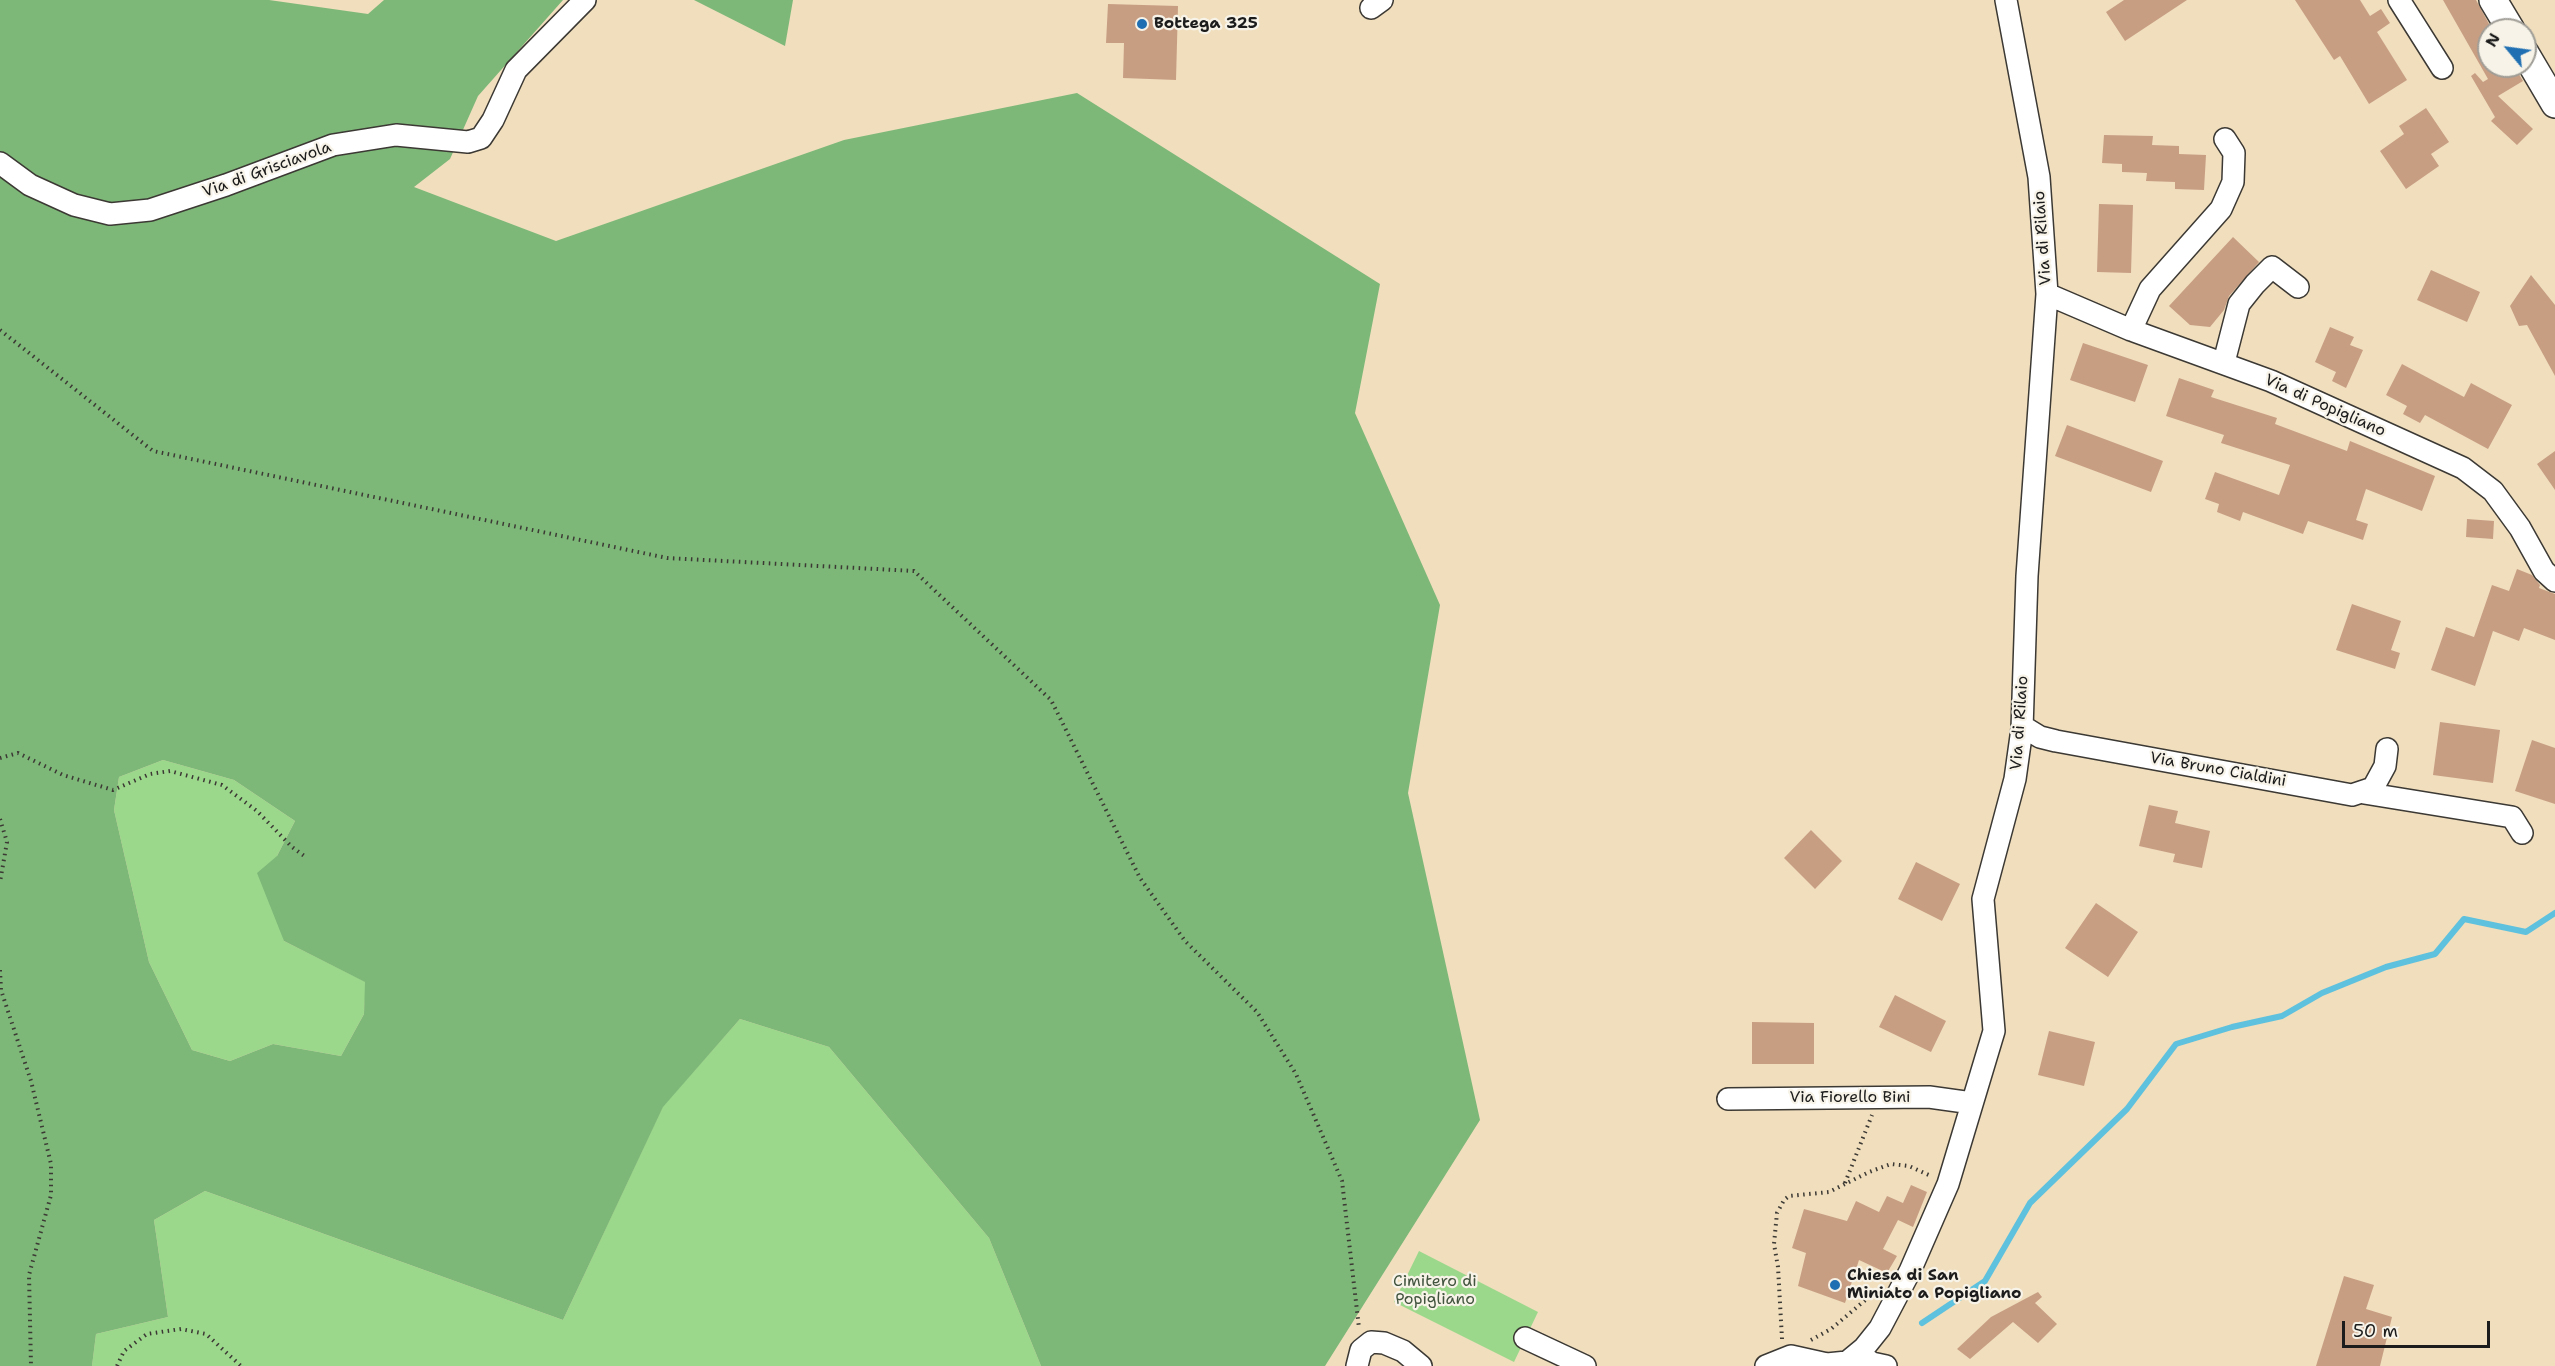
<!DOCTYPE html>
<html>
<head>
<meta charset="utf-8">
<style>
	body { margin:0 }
	#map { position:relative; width:2555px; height:1366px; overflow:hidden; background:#f0debd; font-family:"Shantell Sans",sans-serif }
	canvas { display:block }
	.north { position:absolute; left:2477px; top:18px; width:60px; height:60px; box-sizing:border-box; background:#f7f3e8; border:2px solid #9f9d96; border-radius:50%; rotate:299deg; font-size:16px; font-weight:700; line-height:24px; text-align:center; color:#1c1c1c }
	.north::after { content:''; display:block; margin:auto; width:21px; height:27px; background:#1f6fb2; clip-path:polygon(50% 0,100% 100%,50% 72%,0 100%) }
	.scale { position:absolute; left:2342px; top:1321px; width:148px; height:27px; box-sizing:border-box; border:3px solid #1c1c1c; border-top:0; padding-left:8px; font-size:18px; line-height:21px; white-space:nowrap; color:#1c1c1c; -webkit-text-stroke:4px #f7f3e8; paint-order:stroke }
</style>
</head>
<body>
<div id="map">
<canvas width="2555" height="1366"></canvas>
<div class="north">N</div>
<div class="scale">50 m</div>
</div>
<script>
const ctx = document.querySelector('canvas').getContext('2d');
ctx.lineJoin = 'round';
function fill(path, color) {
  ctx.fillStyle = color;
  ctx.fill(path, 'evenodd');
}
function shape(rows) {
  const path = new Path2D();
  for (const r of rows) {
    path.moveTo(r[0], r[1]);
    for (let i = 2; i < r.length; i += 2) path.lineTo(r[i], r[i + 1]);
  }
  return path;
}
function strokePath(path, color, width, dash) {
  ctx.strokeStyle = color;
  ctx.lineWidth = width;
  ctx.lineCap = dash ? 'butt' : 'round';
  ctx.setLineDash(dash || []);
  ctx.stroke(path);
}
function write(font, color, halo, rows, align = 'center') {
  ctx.font = font + ' "Shantell Sans",sans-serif';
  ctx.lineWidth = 4.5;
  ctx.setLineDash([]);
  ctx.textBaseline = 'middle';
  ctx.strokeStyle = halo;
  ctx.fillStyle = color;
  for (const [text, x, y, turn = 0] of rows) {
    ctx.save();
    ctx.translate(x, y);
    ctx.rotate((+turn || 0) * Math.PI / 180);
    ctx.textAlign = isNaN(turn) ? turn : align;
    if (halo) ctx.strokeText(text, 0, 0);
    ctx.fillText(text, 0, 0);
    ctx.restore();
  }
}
fill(shape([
	[163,760,234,780,295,821,277,856,284,941,366,982,364,1014,341,1056,273,1044,230,1061,192,1050,149,962,114,810,119,777],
	[740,1019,829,1047,989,1238,1041,1366,92,1366,96,1334,168,1317,154,1220,205,1191,563,1320,663,1106],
	[1419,1251,1538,1312,1514,1362,1394,1302]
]), '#9cd88c');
fill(shape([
	[0,0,269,0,368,14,384,0,563,0,478,96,450,159,414,187,556,241,844,140,1077,93,1380,284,1355,413,1440,605,1408,793,1480,1120,1325,1366,1041,1366,989,1238,829,1047,740,1019,663,1107,563,1320,205,1191,154,1220,168,1317,96,1334,92,1366,0,1366],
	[163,760,234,780,295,821,277,856,257,873,284,941,365,982,364,1014,341,1056,273,1044,230,1061,192,1050,149,962,114,810,119,777],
	[694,0,793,0,785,46]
]), '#7db878');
strokePath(shape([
	[1922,1323,1985,1281,2030,1203,2127,1109,2176,1044,2232,1027,2282,1016,2322,993,2386,967,2435,954,2464,919,2526,932,2555,913]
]), '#5ec1dd', 6);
fill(shape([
	[2124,0,2187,0,2125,41,2106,12],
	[2295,0,2360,0,2370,16,2381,9,2390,23,2377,32,2407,80,2369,104,2340,56,2334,60],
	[2443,0,2476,0,2489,24,2489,66,2514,66,2523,81,2498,96,2533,129,2517,145,2491,121,2495,117,2471,76,2475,73,2483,82,2488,79],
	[1108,4,1178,6,1176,80,1123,78,1124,43,1106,43],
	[2426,108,2449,142,2431,154,2439,166,2406,189,2380,151,2404,134,2399,126],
	[2104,135,2153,136,2152,145,2179,146,2179,154,2206,155,2204,190,2175,189,2175,182,2146,181,2147,173,2122,172,2122,164,2102,163],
	[2099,204,2133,205,2131,273,2097,272],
	[2233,237,2259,262,2229,296,2224,310,2210,327,2190,325,2169,306],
	[2431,270,2480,292,2467,322,2417,300],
	[2531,275,2555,305,2555,376,2527,325,2519,326,2510,306],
	[2330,327,2354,337,2350,345,2363,350,2346,388,2332,381,2336,372,2315,362],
	[2083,343,2148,365,2135,402,2070,380],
	[2402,364,2464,397,2471,383,2512,405,2488,449,2425,415,2420,423,2403,414,2407,406,2386,395],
	[2179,378,2214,390,2211,397,2277,418,2275,424,2347,451,2350,441,2435,476,2422,511,2366,489,2356,520,2368,524,2363,540,2308,521,2303,534,2243,512,2240,521,2217,512,2219,504,2205,499,2215,472,2279,495,2290,465,2221,443,2224,435,2166,416],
	[2067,425,2163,461,2151,492,2055,456],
	[2555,451,2555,490,2537,464],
	[2467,519,2494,521,2493,539,2466,537],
	[2517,569,2532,575,2540,585,2539,588,2555,594,2555,640,2524,628,2519,641,2493,631,2475,686,2431,670,2446,627,2474,637,2492,585,2509,591],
	[2352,604,2401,621,2391,650,2400,653,2395,669,2336,650],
	[2440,722,2500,730,2493,783,2433,775],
	[2532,740,2555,748,2555,804,2515,791],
	[2149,805,2178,811,2175,823,2210,831,2202,868,2173,862,2175,854,2139,846],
	[1811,830,1842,861,1815,889,1784,858],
	[1916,862,1960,884,1942,921,1898,899],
	[2096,903,2138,932,2108,977,2065,948],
	[1895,995,1946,1021,1931,1052,1879,1027],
	[1752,1022,1814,1023,1814,1064,1752,1064],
	[2049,1031,2095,1042,2084,1086,2038,1075],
	[1911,1185,1927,1192,1913,1227,1898,1220,1883,1249,1897,1256,1887,1273,1859,1260,1845,1303,1798,1286,1806,1253,1792,1248,1804,1209,1847,1221,1856,1201,1879,1212,1887,1196,1903,1203],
	[2344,1276,2374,1285,2366,1309,2392,1317,2380,1366,2316,1366],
	[2038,1292,2042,1297,2035,1303,2057,1324,2038,1343,2013,1322,1970,1359,1957,1349,1991,1317]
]), '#c89e83');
const minor = shape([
	[2399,0,2442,68],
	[1371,8,1382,0],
	[0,163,30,185,74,205,110,214,150,210,226,185,333,145,396,135,468,142,481,138,493,120,516,70,585,0],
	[2047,294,2131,330,2271,381,2463,468,2493,491,2520,528,2544,571,2555,581],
	[2131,330,2150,289,2221,209,2233,182,2234,153,2225,139],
	[2224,362,2239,304,2255,284,2272,267,2298,287],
	[2022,726,2040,737,2056,741,2352,795,2373,788,2385,766,2387,749],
	[2364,793,2512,817,2522,833],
	[1728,1099,1929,1097,1972,1103],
	[1525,1338,1585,1366],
	[1858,1353,1872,1363,1886,1366],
	[1357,1366,1361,1350,1371,1342,1384,1343,1403,1351,1421,1366],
	[1766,1366,1791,1356,1827,1364,1847,1362,1864,1348,1880,1328,1910,1271,1948,1184,1994,1031,1983,899,2015,779,2022,729,2027,576,2047,294,2039,177,2006,0]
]);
const major = shape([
	[2493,0,2511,30],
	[2525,53,2555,104]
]);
strokePath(minor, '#3c3934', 24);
strokePath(major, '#3c3934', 30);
strokePath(shape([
	[0,330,153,451,667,558,914,571,1051,700,1140,878,1185,941,1257,1012,1296,1074,1342,1181,1359,1328],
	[0,758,18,753,63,775,113,790,150,774,170,771,222,785,257,811,292,847,307,858],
	[0,819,7,842,0,882],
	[0,970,1,990,31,1081,51,1164,51,1195,29,1275,31,1366],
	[1845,1183,1872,1115],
	[1782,1339,1778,1267,1774,1244,1777,1213,1784,1200,1789,1196,1829,1192,1869,1172,1891,1164,1909,1166,1931,1176],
	[1811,1340,1831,1329,1876,1291],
	[117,1366,124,1351,147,1334,181,1329,206,1334,241,1366]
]), '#3c3934', 4, [1.5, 4.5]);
strokePath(minor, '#fff', 21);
strokePath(major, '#fff', 27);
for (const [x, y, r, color] of [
	[1142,24,6,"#1f6fb2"],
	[1835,1285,6,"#1f6fb2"]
]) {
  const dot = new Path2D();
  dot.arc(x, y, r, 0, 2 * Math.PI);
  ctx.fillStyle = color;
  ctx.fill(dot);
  strokePath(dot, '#f7f3e8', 2);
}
write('bold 16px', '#1c1c1c', '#f7f3e8', [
	["Bottega 325",1154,24],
	["Chiesa di San",1847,1276],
	["Miniato a Popigliano",1847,1294]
], 'left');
write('16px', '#1c1c1c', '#f7f3e8', [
	["Via di Grisciavola",267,170,-20],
	["Via di Rilaio",2043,238,-94],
	["Via di Popigliano",2325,406,24],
	["Via di Rilaio",2020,723,-86],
	["Via Bruno Cialdini",2218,770,10],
	["Via Fiorello Bini",1850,1098]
]);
write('16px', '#42543e', '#f7f3e8', [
	["Cimitero di",1435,1282],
	["Popigliano",1435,1300]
]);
</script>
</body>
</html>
